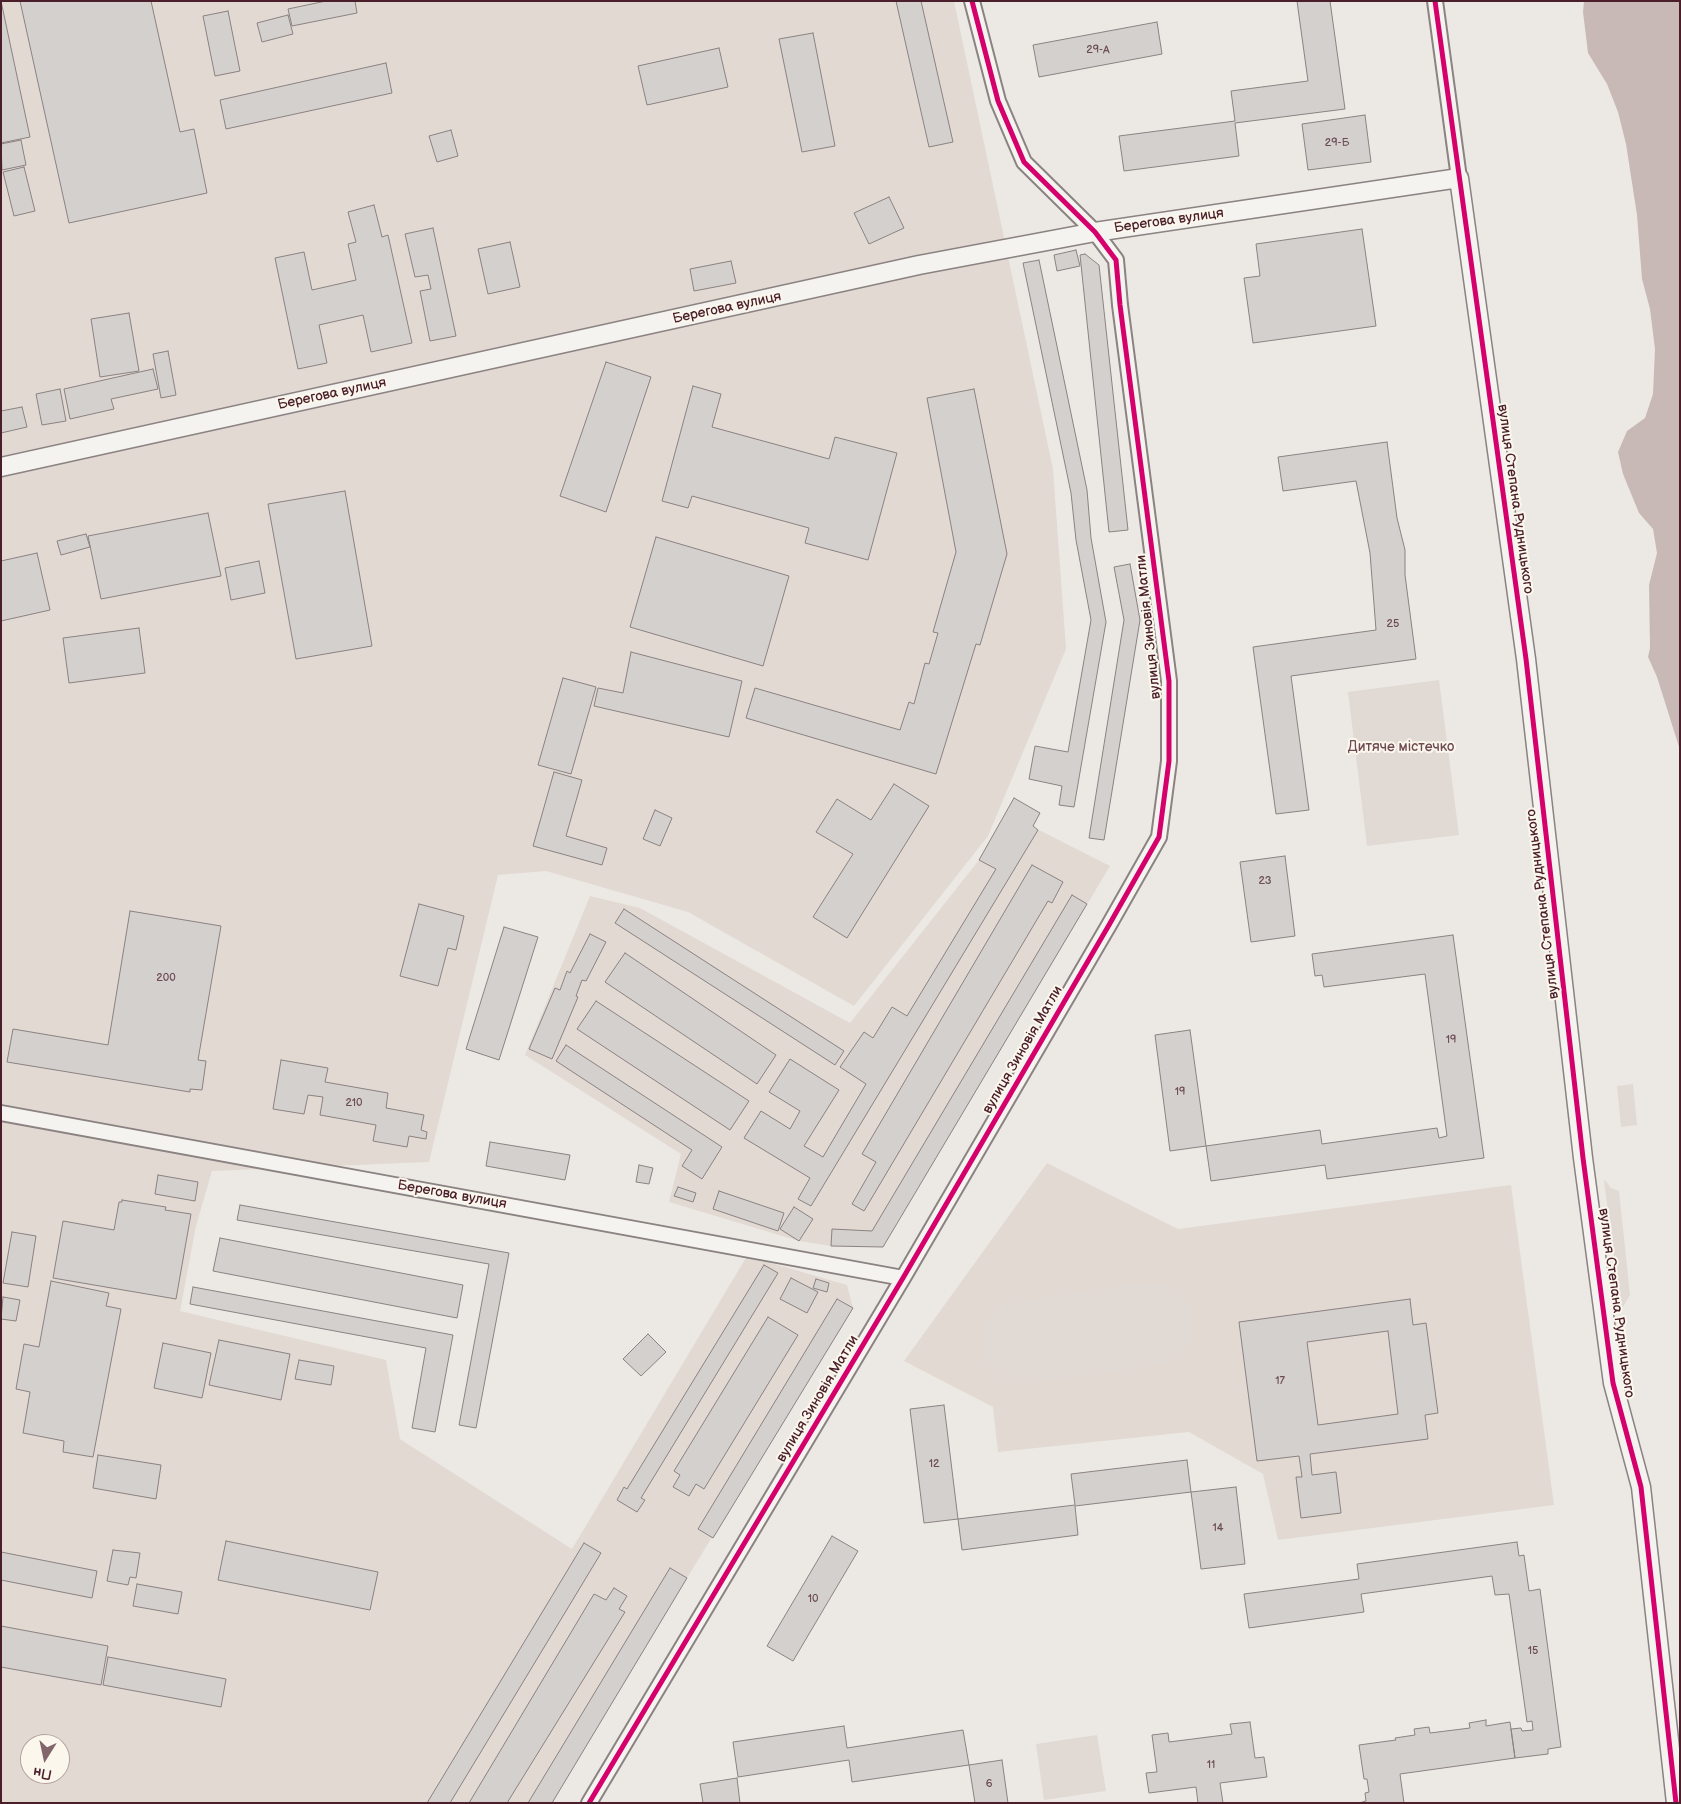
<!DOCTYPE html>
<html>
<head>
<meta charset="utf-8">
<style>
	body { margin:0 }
	#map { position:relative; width:1681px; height:1804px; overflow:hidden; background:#ece9e4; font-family:"Balsamiq Sans",sans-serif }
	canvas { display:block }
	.frame { position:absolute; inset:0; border:2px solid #4a1f2b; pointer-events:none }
	.north { position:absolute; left:20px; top:1734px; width:50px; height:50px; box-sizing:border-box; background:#fbf7ec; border:1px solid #b4a19f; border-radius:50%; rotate:190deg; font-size:14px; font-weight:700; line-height:20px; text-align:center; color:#4a1f2b }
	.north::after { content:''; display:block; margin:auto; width:18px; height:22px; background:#83666c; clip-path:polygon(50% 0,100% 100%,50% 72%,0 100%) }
</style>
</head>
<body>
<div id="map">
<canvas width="1681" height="1804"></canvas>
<div class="frame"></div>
<div class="north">Пн</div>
</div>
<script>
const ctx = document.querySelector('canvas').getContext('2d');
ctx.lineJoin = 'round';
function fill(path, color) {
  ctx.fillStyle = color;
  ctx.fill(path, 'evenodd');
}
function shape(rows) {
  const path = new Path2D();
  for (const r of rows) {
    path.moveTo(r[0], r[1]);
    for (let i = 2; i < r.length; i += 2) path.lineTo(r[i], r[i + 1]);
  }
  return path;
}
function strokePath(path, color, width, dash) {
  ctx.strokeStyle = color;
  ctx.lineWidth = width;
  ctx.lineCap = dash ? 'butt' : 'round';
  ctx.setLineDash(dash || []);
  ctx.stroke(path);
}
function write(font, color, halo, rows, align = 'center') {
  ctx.font = font + ' "Balsamiq Sans",sans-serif';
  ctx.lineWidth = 4;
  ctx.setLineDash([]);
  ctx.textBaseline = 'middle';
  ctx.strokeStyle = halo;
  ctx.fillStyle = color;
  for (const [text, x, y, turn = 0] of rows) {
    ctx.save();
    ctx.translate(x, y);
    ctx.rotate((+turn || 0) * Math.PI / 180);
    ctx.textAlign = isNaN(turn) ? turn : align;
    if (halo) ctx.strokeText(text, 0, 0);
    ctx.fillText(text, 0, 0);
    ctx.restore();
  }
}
fill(shape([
	[1,1,954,1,1053,469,1066,649,988,836,854,1006,688,912,546,871,498,875,429,1162,212,1171,196,1226,180,1311,386,1360,400,1439,572,1549,747,1256,847,1285,853,1308,687,1578,552,1803,1,1803],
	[30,1744,60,1744,60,1774,30,1774],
	[1014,798,1040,813,1033,827,1110,866,883,1247,831,1246,799,1241,669,1202,681,1154,525,1055,590,896,640,908,850,1023,979,860],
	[1047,1163,1178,1229,1511,1185,1554,1505,1278,1540,1263,1474,1189,1432,998,1452,993,1407,904,1361]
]), '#e2d9d3');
fill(shape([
	[1439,680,1459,835,1367,846,1348,692],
	[1633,1084,1637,1125,1621,1127,1617,1086],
	[1605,1180,1611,1188,1619,1191,1630,1295,1621,1310,1604,1181],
	[1151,1282,1164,1284,1176,1290,1185,1299,1191,1311,1193,1324,1191,1338,1185,1349,1175,1359,1163,1364,1031,1383,1018,1384,1005,1379,994,1372,986,1361,982,1348,982,1335,987,1322,995,1312,1006,1304,1019,1301],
	[1097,1735,1106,1791,1044,1800,1036,1744]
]), '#e1d9d4');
fill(shape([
	[1584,1,1680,1,1680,750,1657,677,1648,657,1650,648,1649,585,1657,553,1653,529,1639,513,1623,474,1618,452,1627,431,1645,418,1653,394,1655,349,1650,309,1642,279,1637,215,1626,144,1618,112,1607,84,1588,53,1583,12]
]), '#c8b9b6');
const building = shape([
	[1,1,30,137,1,143,1,1],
	[20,1,151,1,180,132,194,129,207,193,69,223,20,1],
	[326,1,355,1,357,13,292,26,288,9,326,1],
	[896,1,921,1,953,142,929,147,896,1],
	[1297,1,1330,1,1345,109,1235,123,1239,156,1124,171,1119,136,1235,121,1231,91,1308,81,1297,1],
	[228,11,240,71,215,76,203,16,228,11],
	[288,15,293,34,262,42,257,23,288,15],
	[1157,22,1162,54,1039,77,1033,45,1157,22],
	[813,33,835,146,802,152,779,39,813,33],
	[719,48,728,87,647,105,638,66,719,48],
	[386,63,392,93,226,129,220,100,386,63],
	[1365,115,1371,162,1308,170,1302,124,1365,115],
	[451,130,458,156,437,162,429,136,451,130],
	[21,140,26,165,2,170,1,144,21,140],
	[24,167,35,211,14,216,3,172,24,167],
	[889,197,904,228,869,244,854,213,889,197],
	[374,205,382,237,388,235,412,343,371,352,363,315,319,325,327,363,298,369,275,258,304,252,312,290,356,280,348,244,356,242,348,212,374,205],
	[433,228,456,336,430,341,420,291,431,289,428,275,415,277,405,234,433,228],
	[1362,229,1376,326,1253,343,1244,278,1260,276,1256,244,1362,229],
	[510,242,520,287,488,294,478,249,510,242],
	[1076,250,1080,266,1057,271,1054,255,1076,250],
	[1085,254,1099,265,1128,530,1109,532,1080,255,1085,254],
	[1039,260,1087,490,1091,538,1106,622,1074,807,1059,805,1062,786,1029,779,1035,746,1068,752,1091,620,1076,540,1071,493,1023,263,1039,260],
	[731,261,736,283,694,291,690,269,731,261],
	[129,313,139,371,100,377,91,319,129,313],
	[168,351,176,395,161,398,153,354,168,351],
	[606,362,651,377,606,512,560,496,606,362],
	[153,369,158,389,111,399,114,409,70,419,64,389,153,369],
	[693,386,721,394,712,427,829,459,835,437,897,453,868,560,805,543,809,528,692,496,688,508,662,501,693,386],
	[60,389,66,421,42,425,36,394,60,389],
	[974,389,1007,554,980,645,976,644,936,774,746,718,755,688,900,730,909,702,914,704,925,663,929,664,938,633,933,632,956,552,927,398,974,389],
	[22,407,27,427,1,433,1,411,22,407],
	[1387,442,1397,518,1405,550,1405,575,1416,659,1291,676,1309,810,1276,814,1253,647,1376,630,1370,553,1356,481,1283,491,1278,457,1387,442],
	[345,491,372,646,296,659,268,504,345,491],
	[208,513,221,576,101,599,88,536,208,513],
	[86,534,90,547,61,555,57,541,86,534],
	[656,537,789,576,763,666,630,627,656,537],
	[37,553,50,610,1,621,1,561,37,553],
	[259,561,265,593,231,600,225,568,259,561],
	[1130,564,1140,620,1104,840,1089,838,1124,620,1114,567,1130,564],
	[139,628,145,673,69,683,63,638,139,628],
	[631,652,742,681,729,737,594,706,598,688,623,693,631,652],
	[563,678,596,687,571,774,538,765,563,678],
	[554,772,582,780,566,836,607,848,602,865,533,846,554,772],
	[894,784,929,806,847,938,813,917,853,854,816,832,837,799,871,820,894,784],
	[1014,798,1040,813,1033,826,1038,830,811,1206,798,1199,810,1178,744,1138,761,1111,790,1129,800,1111,769,1092,790,1059,839,1090,804,1146,823,1157,866,1084,840,1067,864,1032,873,1038,892,1007,907,1016,996,869,979,860,1014,798],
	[655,810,672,818,660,846,643,839,655,810],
	[1285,856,1295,936,1251,942,1240,862,1285,856],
	[1032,865,1063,882,1052,903,1048,901,864,1211,852,1204,876,1162,862,1154,1032,865],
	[1072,895,1087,904,883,1247,831,1246,832,1229,872,1231,1072,895],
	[419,904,464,916,456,950,448,948,438,986,400,976,419,904],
	[624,909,844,1051,835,1065,615,923,624,909],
	[130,911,221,926,198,1060,206,1061,202,1090,190,1089,190,1092,7,1062,13,1029,108,1045,130,911],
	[504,927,538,937,499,1060,466,1049,504,927],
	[590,934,606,942,586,981,582,980,576,996,578,997,552,1059,529,1049,555,988,560,990,567,971,570,973,590,934],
	[1453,935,1484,1158,1327,1179,1325,1165,1211,1181,1206,1146,1320,1130,1322,1144,1437,1128,1439,1138,1447,1136,1425,974,1324,987,1322,975,1315,976,1312,954,1453,935],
	[625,953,776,1055,757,1084,605,982,625,953],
	[596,1001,749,1101,730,1130,577,1029,596,1001],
	[1190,1030,1206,1146,1170,1151,1155,1035,1190,1030],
	[566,1045,722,1147,702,1179,682,1166,692,1150,556,1061,566,1045],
	[281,1060,328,1068,325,1082,388,1093,386,1108,424,1115,421,1130,427,1132,426,1139,409,1136,407,1147,373,1141,376,1125,320,1115,323,1097,308,1095,304,1114,273,1109,281,1060],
	[490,1142,570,1155,565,1180,486,1166,490,1142],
	[639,1165,653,1168,649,1184,636,1182,639,1165],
	[158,1175,198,1182,195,1201,155,1194,158,1175],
	[678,1187,696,1193,693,1202,674,1196,678,1187],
	[719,1191,784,1213,778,1231,713,1209,719,1191],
	[122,1200,166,1207,165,1210,191,1214,176,1299,53,1278,63,1221,114,1230,119,1202,122,1202,122,1200],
	[240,1205,509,1253,476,1428,459,1425,489,1264,237,1220,240,1205],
	[794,1207,813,1219,799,1241,780,1229,794,1207],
	[12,1232,36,1236,28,1287,3,1283,12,1232],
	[220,1238,463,1285,457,1318,213,1271,220,1238],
	[764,1265,778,1273,641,1498,645,1500,637,1512,617,1500,624,1487,627,1489,764,1265],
	[791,1278,818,1292,807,1313,780,1299,791,1278],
	[816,1279,829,1283,827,1292,813,1288,816,1279],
	[51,1281,109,1293,106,1306,121,1309,93,1457,63,1452,64,1441,23,1433,30,1392,16,1389,24,1344,39,1347,51,1281],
	[193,1287,453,1335,435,1432,412,1428,426,1348,190,1304,193,1287],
	[3,1297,20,1300,16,1321,1,1319,3,1297],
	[837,1299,853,1308,713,1538,698,1529,837,1299],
	[1410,1299,1413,1325,1426,1323,1438,1413,1425,1415,1428,1439,1310,1454,1312,1475,1336,1472,1341,1513,1301,1518,1296,1477,1302,1477,1299,1456,1257,1461,1239,1322,1410,1299],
	[1388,1331,1398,1414,1318,1425,1307,1342,1388,1331],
	[768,1317,798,1335,704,1489,696,1484,689,1496,673,1487,680,1475,674,1471,768,1317],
	[648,1334,666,1352,641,1376,623,1359,648,1334],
	[219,1340,290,1354,281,1400,209,1385,219,1340],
	[163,1343,211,1353,202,1398,154,1388,163,1343],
	[299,1360,334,1366,331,1385,295,1379,299,1360],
	[944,1405,958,1519,924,1523,910,1409,944,1405],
	[98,1455,161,1465,156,1499,93,1488,98,1455],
	[1187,1460,1191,1492,1075,1506,1078,1535,962,1550,958,1519,1075,1505,1071,1474,1187,1460],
	[1236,1487,1245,1564,1201,1569,1191,1492,1236,1487],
	[832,1536,858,1551,793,1661,767,1646,832,1536],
	[226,1541,378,1572,370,1610,218,1580,226,1541],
	[1517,1542,1519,1556,1524,1555,1529,1591,1540,1589,1561,1747,1548,1749,1548,1754,1515,1758,1511,1729,1521,1728,1522,1731,1533,1730,1532,1721,1527,1722,1509,1594,1495,1595,1492,1576,1361,1594,1364,1612,1249,1628,1244,1594,1359,1579,1357,1564,1517,1542],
	[584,1543,601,1553,450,1803,427,1803,584,1543],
	[113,1550,140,1553,136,1578,130,1577,128,1585,107,1581,113,1550],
	[1,1552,97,1571,92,1598,1,1580,1,1552],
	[670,1568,687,1578,552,1803,528,1803,670,1568],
	[137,1584,182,1592,178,1614,133,1606,137,1584],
	[614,1588,627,1596,619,1609,625,1612,507,1803,469,1803,594,1594,606,1600,614,1588],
	[1,1626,108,1646,101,1685,1,1667,1,1626],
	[108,1657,226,1679,221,1707,103,1685,108,1657],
	[1486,1720,1486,1726,1510,1722,1515,1758,1400,1774,1404,1803,1359,1803,1366,1801,1365,1793,1369,1792,1367,1779,1364,1779,1359,1745,1396,1740,1395,1738,1415,1735,1414,1729,1429,1727,1430,1733,1470,1728,1469,1723,1486,1720],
	[1250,1722,1255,1758,1264,1757,1267,1777,1220,1783,1223,1803,1198,1803,1196,1787,1149,1793,1146,1773,1157,1772,1152,1735,1168,1733,1169,1742,1232,1734,1230,1724,1250,1722],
	[844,1726,847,1748,963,1730,969,1765,852,1782,849,1760,738,1777,733,1742,844,1726],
	[1002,1760,1008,1803,975,1803,969,1765,1002,1760],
	[737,1778,740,1803,703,1803,700,1784,737,1778]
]);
fill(building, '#d4d0cd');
strokePath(building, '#8b8282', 1);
const minor = shape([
	[1435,1,1459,178],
	[1,1113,903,1278],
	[589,1803,903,1278,1109,925,1159,837,1169,761,1169,681,1120,305,1116,260,1095,232,1024,162,998,101,972,1]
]);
const tertiary = shape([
	[1,467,919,265,1095,232,1459,178,1526,659,1583,1158,1613,1383,1641,1487,1676,1803]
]);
strokePath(minor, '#8b8282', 18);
strokePath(tertiary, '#8b8282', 21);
strokePath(minor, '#f4f3ef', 14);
strokePath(tertiary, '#f4f3ef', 18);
strokePath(shape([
	[1435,1,1526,659,1583,1158,1613,1383,1641,1487,1676,1803],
	[589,1803,903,1278,1109,925,1159,837,1169,761,1169,681,1120,305,1116,260,1095,232,1024,162,998,101,972,1]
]), '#d6006c', 5);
write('11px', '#6c4b54', null, [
	["29-А",1098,50],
	["29-Б",1337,143],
	["25",1393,624],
	["23",1265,881],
	["200",166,978],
	["19",1451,1040],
	["19",1180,1092],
	["210",354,1103],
	["17",1280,1381],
	["12",934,1464],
	["14",1218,1528],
	["10",813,1599],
	["15",1533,1651],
	["11",1211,1765],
	["6",989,1784]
]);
write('14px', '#4a1f2b', '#fbf7ec', [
	["Берегова вулиця",1169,221,-8],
	["Берегова вулиця",727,308,-12],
	["Берегова вулиця",332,394,-12],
	["вулиця Степана Рудницького",1515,499,82],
	["вулиця Зиновія Матли",1149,627,-96],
	["вулиця Степана Рудницького",1543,904,-97],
	["вулиця Зиновія Матли",1023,1050,-60],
	["Берегова вулиця",452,1195,10],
	["вулиця Степана Рудницького",1616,1303,82],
	["вулиця Зиновія Матли",818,1399,-59]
]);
write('14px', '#6e4a52', '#fbf7ec', [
	["Дитяче містечко",1401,747]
]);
</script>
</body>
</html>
